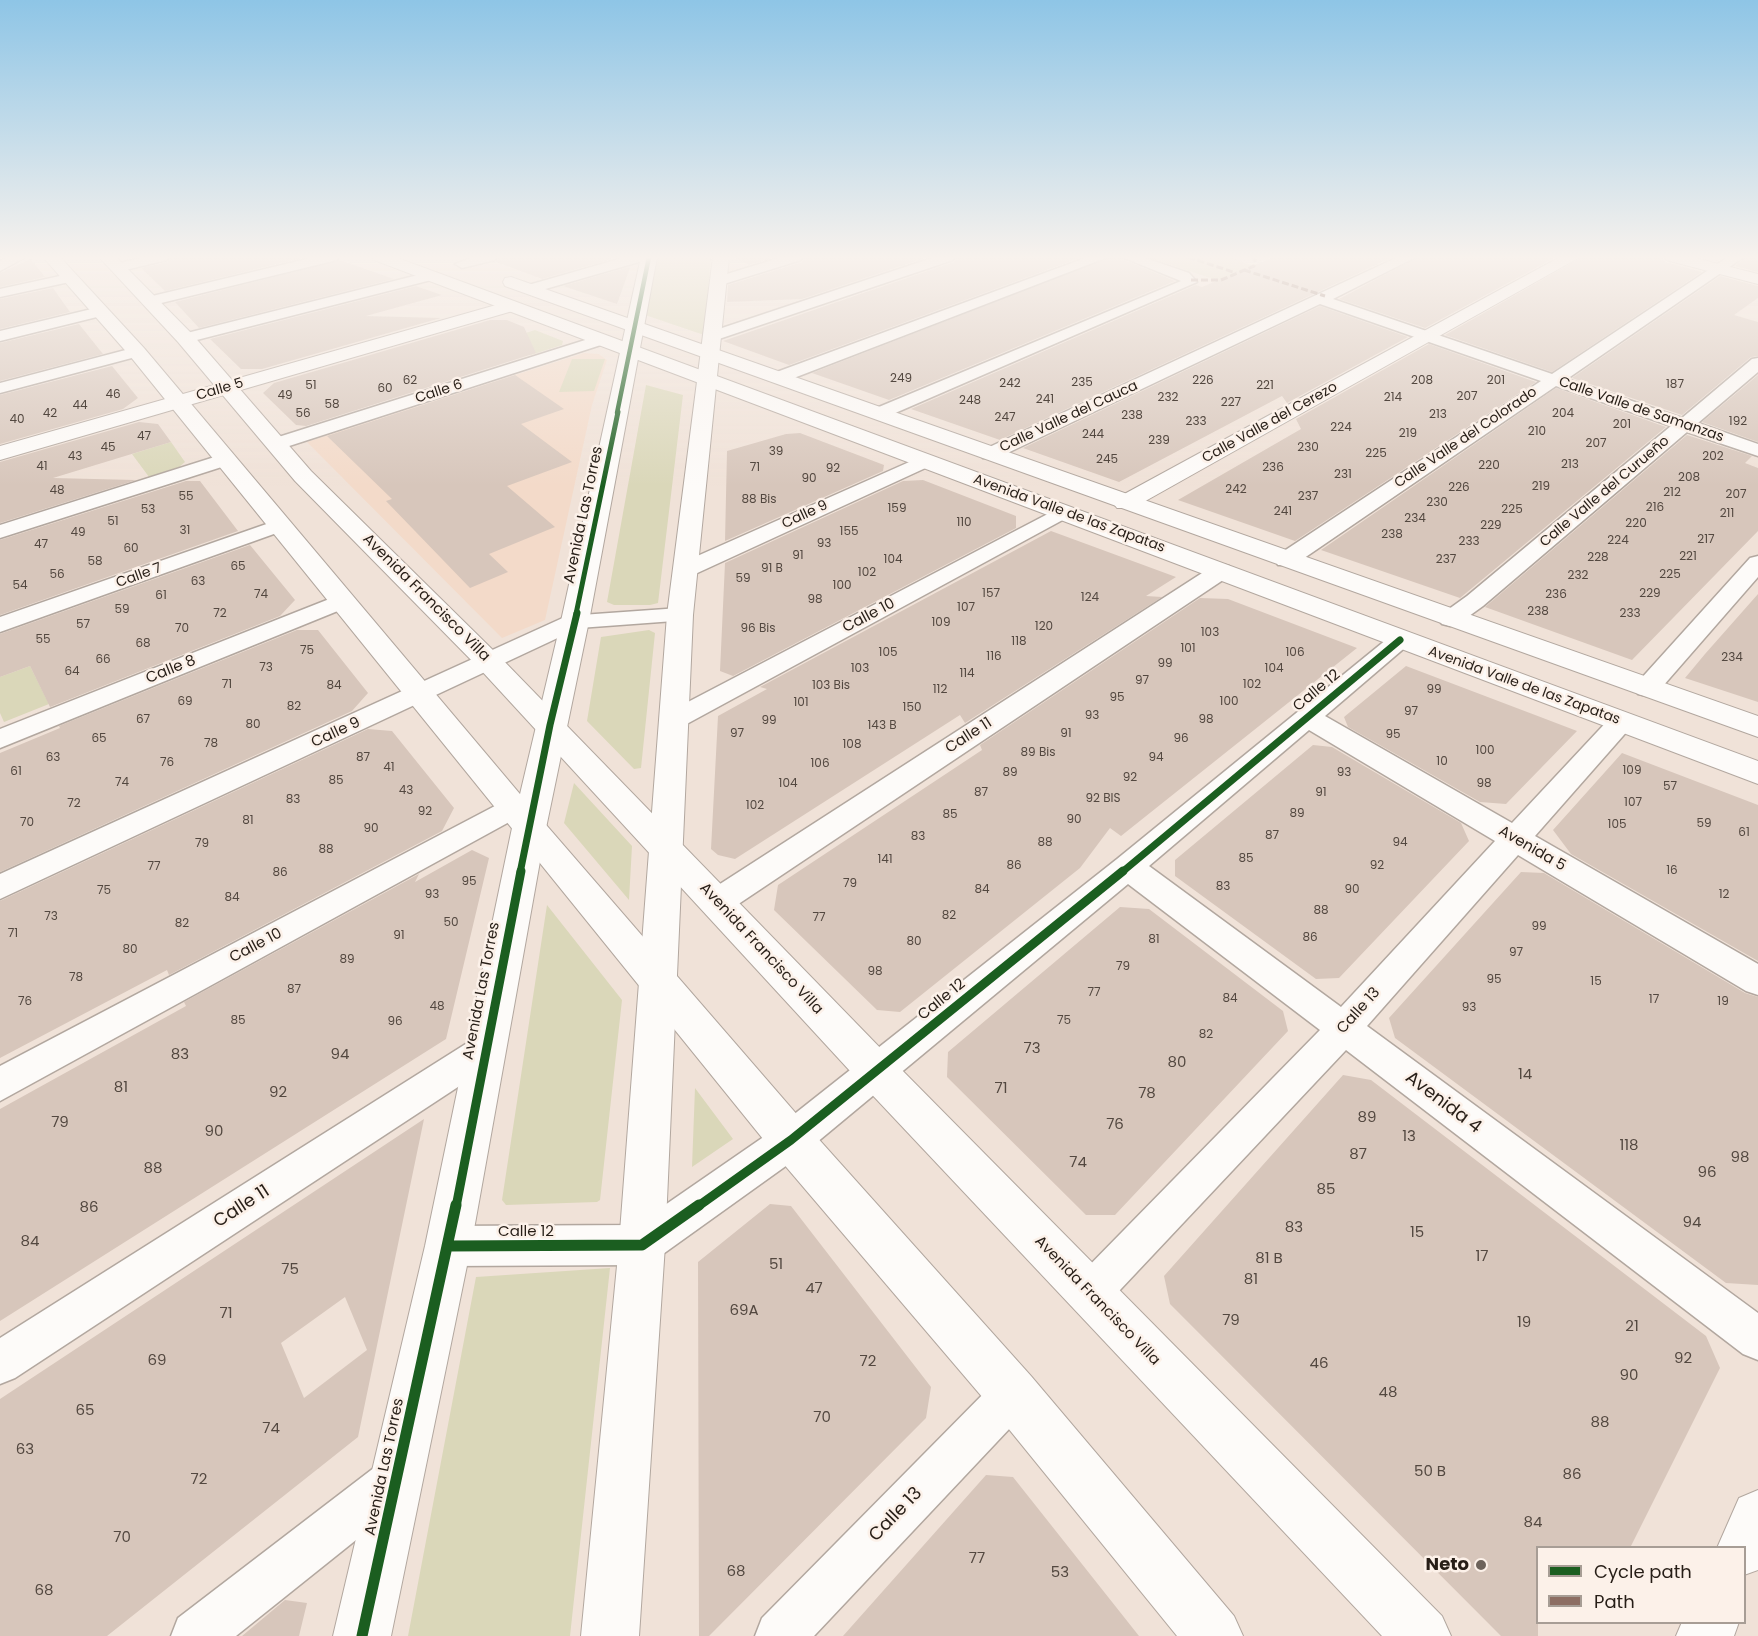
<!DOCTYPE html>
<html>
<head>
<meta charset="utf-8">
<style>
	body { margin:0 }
	#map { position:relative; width:1758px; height:1636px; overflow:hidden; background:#f0e2d8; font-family:Poppins,sans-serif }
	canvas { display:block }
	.legend { position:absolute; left:1536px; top:1546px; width:210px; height:78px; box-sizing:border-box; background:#fcf1e9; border:2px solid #a79d95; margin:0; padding:8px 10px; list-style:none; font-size:18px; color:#271e17 }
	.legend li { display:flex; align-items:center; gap:12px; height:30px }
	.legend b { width:30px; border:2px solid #a79d95 }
</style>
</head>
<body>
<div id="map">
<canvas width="1758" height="1636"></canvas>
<ul class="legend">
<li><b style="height:8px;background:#1b5e20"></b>Cycle path</li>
<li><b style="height:8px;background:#8d6e63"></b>Path</li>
</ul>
</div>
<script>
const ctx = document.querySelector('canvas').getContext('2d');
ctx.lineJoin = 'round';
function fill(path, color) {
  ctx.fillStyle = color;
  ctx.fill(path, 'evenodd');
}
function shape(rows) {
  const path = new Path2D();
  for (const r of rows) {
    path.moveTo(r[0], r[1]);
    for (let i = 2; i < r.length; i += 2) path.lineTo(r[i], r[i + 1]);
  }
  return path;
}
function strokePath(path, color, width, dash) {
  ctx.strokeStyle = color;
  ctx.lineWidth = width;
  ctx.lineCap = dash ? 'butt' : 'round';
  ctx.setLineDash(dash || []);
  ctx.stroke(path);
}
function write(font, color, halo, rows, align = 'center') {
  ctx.font = font + ' Poppins,sans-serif';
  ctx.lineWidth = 5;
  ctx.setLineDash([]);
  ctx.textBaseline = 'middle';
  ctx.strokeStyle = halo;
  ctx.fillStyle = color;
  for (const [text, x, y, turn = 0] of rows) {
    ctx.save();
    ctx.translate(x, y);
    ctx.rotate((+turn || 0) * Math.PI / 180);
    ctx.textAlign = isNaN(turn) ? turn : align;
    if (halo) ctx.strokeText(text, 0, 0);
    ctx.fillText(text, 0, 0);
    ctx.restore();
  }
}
fill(shape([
	[584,353,599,354,607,360,592,405,545,620,502,638,307,442]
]), '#f3dac9');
fill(shape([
	[657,257,711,257,704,335,645,315],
	[1147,257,1230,257,1253,266,1262,262,1295,273,1288,304],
	[535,330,563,341,562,345,531,355,507,339],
	[572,359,605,359,594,391,559,392],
	[646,385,683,395,658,603,650,605,614,605,607,602],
	[171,442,185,462,179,467,149,477,132,454],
	[649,630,655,633,641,768,634,769,587,721,601,637],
	[30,666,49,704,4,722,0,713,0,677],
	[574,783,632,846,629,900,564,823],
	[547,905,622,1000,600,1200,597,1202,506,1205,502,1200],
	[695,1088,733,1139,692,1167],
	[610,1268,570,1636,408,1636,476,1277]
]), '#dad7b9');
fill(shape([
	[171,257,306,257,165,291,141,268,168,262],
	[499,257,608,257,612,259,542,279,496,262],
	[733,257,775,257,749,265],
	[805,257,928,257,802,299,727,302,728,285,802,262],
	[957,257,1082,257,789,365,723,341,954,262],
	[1110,257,1120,258,1175,281,889,400,812,373],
	[1274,257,1393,257,1000,440,911,409,1196,285,1202,287],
	[1418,257,1556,257,1425,328,1339,299],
	[1582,257,1662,257,1665,262,1702,272,1552,372,1445,335],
	[1746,257,1758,257,1758,272,1735,266],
	[31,259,45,277,0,287,0,273],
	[340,260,394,279,199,328,175,302],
	[628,267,630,268,617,304,563,286],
	[1720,276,1758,286,1758,298,1734,315,1758,322,1758,356,1751,357,1682,415,1572,378],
	[416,286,442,295,366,316,441,318,262,369,241,369,210,339],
	[53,288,70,312,0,329,0,299],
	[1320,306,1408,337,1287,403,1282,396,1119,482,1023,448],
	[490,320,507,320,524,327,536,353,306,426,296,425,263,393,274,383],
	[79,324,103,354,0,381,0,343],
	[1429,344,1536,382,1295,541,1178,500,1301,429,1296,419],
	[112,366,138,398,123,409,0,444,0,395],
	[515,375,564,409,521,424,572,462,507,486,555,527,489,554,508,572,470,588,386,501,392,499,327,436],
	[1758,375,1758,442,1702,422],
	[1556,388,1666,427,1460,598,1321,550],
	[139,422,158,424,171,442,53,478,136,480,0,523,0,462],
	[800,433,884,465,883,471,725,541,727,451,786,434],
	[1687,435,1752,456,1745,463,1758,468,1758,531,1632,660,1485,607],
	[923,480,1016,516,1016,528,733,676,720,671,725,563,903,481],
	[186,481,200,481,238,531,0,615,0,540],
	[1051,531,1176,577,1146,596,1162,597,965,723,960,715,735,859,718,855,711,849,718,716,767,689,760,687],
	[250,545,295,600,280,616,50,707,30,666,0,677,0,634],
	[1758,594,1758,702,1685,678,1705,654],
	[1200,598,1228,599,1357,648,1121,836,1110,828,1080,868,900,1012,877,1010,774,910,778,885,982,750,980,745],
	[297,630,318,630,368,693,352,711,0,872,0,753,60,728,59,726],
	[1406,666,1543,718,1577,731,1506,804,1480,802,1348,727,1344,717],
	[368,729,392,731,454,808,442,831,169,975,167,970,0,1058,0,901],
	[1313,745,1332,747,1461,823,1469,841,1339,978,1316,979,1175,876,1175,860],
	[1622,753,1758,805,1758,961,1571,854,1553,830],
	[472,850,489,858,446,1039,0,1321,0,1109,186,1006,184,1002,419,874,415,882],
	[1521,872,1544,873,1745,993,1758,997,1758,1285,1726,1283,1395,1038,1389,1018],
	[1120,907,1149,909,1283,1011,1288,1031,1115,1215,1086,1215,947,1077,948,1052],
	[1343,1075,1371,1080,1706,1336,1720,1368,1630,1548,1538,1548,1538,1636,1501,1636,1170,1304,1164,1276],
	[424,1119,358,1437,107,1636,0,1636,0,1399],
	[345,1297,367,1350,304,1398,281,1343],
	[770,1204,791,1206,931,1387,926,1418,709,1636,699,1636,698,1262],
	[986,1475,1013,1477,1139,1636,843,1636],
	[285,1600,307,1603,299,1636,242,1636]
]), '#d7c6bb');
const minor = shape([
	[9,257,26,257,0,271,0,261,9,257],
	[145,257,169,257,167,260,117,272,110,268,112,265,145,257],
	[315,257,339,257,337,260,149,306,141,301,144,298,315,257],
	[474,257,497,257,495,260,462,268,455,264,474,257],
	[626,257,648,257,646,260,535,292,525,292,523,289,525,286,626,257],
	[782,257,803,257,801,260,724,284,714,284,712,281,714,278,782,257],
	[935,257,955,257,953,260,719,339,707,339,705,336,707,333,935,257],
	[1088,257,1108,257,786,381,780,382,771,377,774,373,1088,257],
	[1122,257,1142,257,1189,273,1197,282,886,417,874,417,871,413,874,409,1181,281,1122,257],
	[1398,257,1416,257,1333,299,1552,374,1728,257,1744,257,1567,379,1682,418,1752,359,1758,358,1758,372,1698,423,1758,444,1758,456,1687,432,1483,606,1458,624,1450,626,1442,624,1438,619,1442,614,1467,596,1671,426,1556,386,1294,565,1278,565,1275,560,1278,555,1541,381,1320,304,997,458,983,458,980,454,983,450,1398,257],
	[430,272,435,273,437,276,435,279,185,343,177,338,179,335,430,272],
	[69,274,76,278,74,281,0,297,0,289,69,274],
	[100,307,108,312,105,315,0,341,0,331,100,307],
	[601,335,609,340,607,343,283,448,276,450,267,444,269,440,601,335],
	[137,347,145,352,143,355,0,393,0,383,137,347],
	[224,454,231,456,234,460,231,464,0,538,0,525,224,454],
	[925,455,935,461,932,465,693,575,685,577,677,575,674,570,677,565,925,455],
	[1063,506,1070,508,1073,512,1070,516,683,726,674,729,665,726,661,720,665,714,1063,506],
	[278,520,285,522,288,526,285,530,0,632,0,617,278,520],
	[1758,556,1758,577,1656,694,1647,696,1638,694,1634,688,1638,682,1750,558,1758,556],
	[1221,564,1229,566,1232,571,1229,576,728,911,717,914,706,911,702,902,706,893,1213,566,1221,564],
	[342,594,350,596,353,601,350,606,0,748,0,729,342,594],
	[680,608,688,610,692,615,688,620,579,628,0,899,0,874,567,616,680,608],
	[1400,632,1408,635,1412,640,1408,645,1325,716,1512,823,1612,716,1621,713,1630,716,1634,722,1630,728,1535,836,1758,964,1758,995,1746,991,1518,855,1367,1026,1758,1313,1758,1360,1743,1354,1346,1050,1104,1307,1090,1313,1076,1307,1070,1293,1076,1279,1320,1030,1128,884,804,1153,656,1259,642,1265,448,1266,434,1260,428,1246,434,1232,448,1226,636,1225,778,1127,1117,859,1392,635,1400,632],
	[1309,730,1495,841,1341,1007,1149,866,1309,730],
	[512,797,522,801,526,808,522,815,0,1101,0,1066,512,797],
	[484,1035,496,1040,501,1051,496,1062,15,1378,0,1384,0,1338,472,1040,484,1035],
	[1013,1372,1028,1379,1035,1394,1028,1409,814,1636,755,1636,762,1618,998,1379,1013,1372],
	[395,1457,411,1464,418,1480,411,1496,236,1636,171,1636,178,1618,379,1464,395,1457]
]);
const tertiary = shape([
	[641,257,657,257,589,621,546,828,471,1246,391,1636,333,1636,425,1246,512,828,561,621,641,257],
	[713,257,729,257,693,615,665,1245,639,1636,581,1636,619,1245,667,615,713,257],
	[1560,257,1580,257,1133,508,1117,508,1113,503,1117,498,1560,257],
	[1664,257,1691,257,1758,274,1758,284,1666,260,1664,257],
	[510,301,516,302,519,306,516,310,0,460,0,446,510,301],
	[1758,1490,1758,1570,1744,1575,1744,1548,1717,1548,1739,1498,1758,1490],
	[1682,1622,1739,1622,1734,1636,1676,1636,1682,1622]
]);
const secondary = shape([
	[43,257,60,257,144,348,541,819,806,1125,1031,1376,1234,1616,1243,1636,1177,1636,995,1412,776,1155,130,356,43,257],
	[99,257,116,257,192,334,311,471,499,656,890,1058,1442,1616,1451,1636,1382,1636,862,1084,479,668,295,481,178,342,99,257],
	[372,257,395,257,1758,761,1758,784,374,260,372,257],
	[511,277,1758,716,1758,737,505,286,503,282,505,278,511,277]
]);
strokePath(minor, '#b2a79f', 3);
strokePath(tertiary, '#b2a79f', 2);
strokePath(secondary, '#b2a79f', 2);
fill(minor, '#fdfbf9');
fill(tertiary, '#fdfbf9');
fill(secondary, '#fdfbf9');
strokePath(shape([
	[1188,257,1236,273],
	[1244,270,1325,296],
	[1191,280,1221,280,1254,266,1255,260,1252,257]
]), '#8d6e63', 3, [7, 3]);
strokePath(shape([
	[617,413,649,257]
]), '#1b5e20', 4.5);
strokePath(shape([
	[576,614,618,412]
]), '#1b5e20', 5);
strokePath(shape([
	[520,873,550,725,577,613],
	[1121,873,1400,640]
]), '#1b5e20', 7);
strokePath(shape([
	[456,1207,521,871],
	[697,1207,791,1140,1123,871]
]), '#1b5e20', 9);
strokePath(shape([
	[448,1246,642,1245,699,1205],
	[362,1636,456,1205]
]), '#1b5e20', 11);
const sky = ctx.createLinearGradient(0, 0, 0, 486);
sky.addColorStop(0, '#8ec5e6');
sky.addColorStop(0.53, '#f8f2ed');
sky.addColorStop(1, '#f8f2ed00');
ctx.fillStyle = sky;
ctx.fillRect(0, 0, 1758, 486);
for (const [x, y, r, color] of [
	[1481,1565,6,"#6d635b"]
]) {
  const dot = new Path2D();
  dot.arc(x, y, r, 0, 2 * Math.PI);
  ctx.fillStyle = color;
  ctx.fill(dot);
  strokePath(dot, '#fcf1e9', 2);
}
write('12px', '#534840', null, [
	["249",901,379],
	["62",410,381],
	["226",1203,381],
	["208",1422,381],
	["201",1496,381],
	["235",1082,383],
	["242",1010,384],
	["187",1675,385],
	["51",311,386],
	["221",1265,386],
	["60",385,389],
	["46",113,395],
	["49",285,396],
	["207",1467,397],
	["232",1168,398],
	["214",1393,398],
	["241",1045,400],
	["248",970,401],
	["227",1231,403],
	["58",332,405],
	["44",80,406],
	["42",50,414],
	["56",303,414],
	["204",1563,414],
	["213",1438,415],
	["238",1132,416],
	["247",1005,418],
	["40",17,420],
	["233",1196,422],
	["192",1738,422],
	["201",1622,425],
	["224",1341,428],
	["210",1537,432],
	["219",1408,434],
	["244",1093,435],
	["47",144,437],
	["239",1159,441],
	["207",1596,444],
	["45",108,448],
	["230",1308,448],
	["39",776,452],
	["225",1376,454],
	["43",75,457],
	["202",1713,457],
	["245",1107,460],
	["213",1570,465],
	["220",1489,466],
	["41",42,467],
	["71",755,468],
	["236",1273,468],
	["92",833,469],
	["231",1343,475],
	["208",1689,478],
	["90",809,479],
	["219",1541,487],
	["226",1459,488],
	["242",1236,490],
	["48",57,491],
	["212",1672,493],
	["207",1736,495],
	["55",186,497],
	["237",1308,497],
	["88 Bis",759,500],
	["230",1437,503],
	["216",1655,508],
	["159",897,509],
	["53",148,510],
	["225",1512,510],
	["241",1283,512],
	["211",1727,514],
	["234",1415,519],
	["51",113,522],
	["110",964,523],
	["220",1636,524],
	["229",1491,526],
	["31",185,531],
	["155",849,532],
	["49",78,533],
	["238",1392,535],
	["217",1706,540],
	["224",1618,541],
	["233",1469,542],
	["93",824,544],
	["47",41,545],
	["60",131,549],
	["91",798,556],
	["221",1688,557],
	["228",1598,558],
	["104",893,560],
	["237",1446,560],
	["58",95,562],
	["65",238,567],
	["91 B",772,569],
	["102",867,573],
	["56",57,575],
	["225",1670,575],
	["232",1578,576],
	["59",743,579],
	["63",198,582],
	["54",20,586],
	["100",842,586],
	["157",991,594],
	["229",1650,594],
	["74",261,595],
	["236",1556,595],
	["61",161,596],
	["124",1090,598],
	["98",815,600],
	["107",966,608],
	["59",122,610],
	["238",1538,612],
	["72",220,614],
	["233",1630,614],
	["109",941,623],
	["57",83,625],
	["120",1044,627],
	["70",182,629],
	["96 Bis",758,629],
	["103",1210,633],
	["55",43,640],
	["118",1019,642],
	["68",143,644],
	["101",1188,649],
	["75",307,651],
	["105",888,653],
	["106",1295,653],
	["116",994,657],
	["234",1732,658],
	["66",103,660],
	["99",1165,664],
	["73",266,668],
	["103",860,669],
	["104",1274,669],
	["64",72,672],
	["114",967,674],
	["97",1142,681],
	["71",227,685],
	["102",1252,685],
	["84",334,686],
	["103 Bis",831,686],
	["112",940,690],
	["99",1434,690],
	["95",1117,698],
	["69",185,702],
	["100",1229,702],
	["101",801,703],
	["82",294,707],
	["150",912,708],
	["97",1411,712],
	["93",1092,716],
	["67",143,720],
	["98",1206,720],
	["99",769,721],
	["80",253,725],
	["143 B",882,726],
	["97",737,734],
	["91",1066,734],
	["95",1393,735],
	["65",99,739],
	["96",1181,739],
	["78",211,744],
	["108",852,745],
	["100",1485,751],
	["89 Bis",1038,753],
	["63",53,758],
	["87",363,758],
	["94",1156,758],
	["10",1442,762],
	["76",167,763],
	["106",820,764],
	["41",389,768],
	["109",1632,771],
	["61",16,772],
	["89",1010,773],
	["93",1344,773],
	["92",1130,778],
	["85",336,781],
	["74",122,783],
	["104",788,784],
	["98",1484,784],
	["57",1670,787],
	["43",406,791],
	["87",981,793],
	["91",1321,793],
	["92 BIS",1103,799],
	["83",293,800],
	["107",1633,803],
	["72",74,804],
	["102",755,806],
	["92",425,812],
	["89",1297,814],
	["85",950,815],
	["90",1074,820],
	["81",248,821],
	["70",27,823],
	["59",1704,824],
	["105",1617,825],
	["90",371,829],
	["61",1744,833],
	["87",1272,836],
	["83",918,837],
	["88",1045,843],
	["94",1400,843],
	["79",202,844],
	["88",326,850],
	["85",1246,859],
	["141",885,860],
	["86",1014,866],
	["92",1377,866],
	["77",154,867],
	["16",1672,871],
	["86",280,873],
	["95",469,882],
	["79",850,884],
	["83",1223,887],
	["84",982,890],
	["90",1352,890],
	["75",104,891],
	["93",432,895],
	["12",1724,895],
	["84",232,898],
	["88",1321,911],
	["82",949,916],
	["73",51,917],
	["77",819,918],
	["50",451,923],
	["82",182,924],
	["99",1539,927],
	["71",13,934],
	["91",399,936],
	["86",1310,938],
	["81",1154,940],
	["80",914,942],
	["80",130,950],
	["97",1516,953],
	["89",347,960],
	["79",1123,967],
	["98",875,972],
	["78",76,978],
	["95",1494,980],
	["15",1596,982],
	["87",294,990],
	["77",1094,993],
	["84",1230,999],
	["17",1654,1000],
	["76",25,1002],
	["19",1723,1002],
	["48",437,1007],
	["93",1469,1008],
	["85",238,1021],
	["75",1064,1021],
	["96",395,1022],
	["82",1206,1035]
]);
write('14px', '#271e17', '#fcf1e9', [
	["Calle 5",220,390,-16],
	["Calle 6",439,392,-18],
	["Calle Valle de Samanzas",1641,410,19],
	["Calle Valle del Cauca",1069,417,-25],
	["Calle Valle del Cerezo",1270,423,-29],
	["Calle Valle del Colorado",1466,438,-34],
	["Calle Valle del Curueño",1605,492,-40],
	["Avenida Valle de las Zapatas",1069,514,20],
	["Calle 9",805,515,-25],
	["Calle 7",139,576,-20],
	["Avenida Valle de las Zapatas",1524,686,20]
]);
write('15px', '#271e17', '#fcf1e9', [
	["Avenida Las Torres",584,515,-78],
	["Avenida Francisco Villa",426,598,45],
	["Calle 10",869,616,-28],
	["Calle 8",171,670,-22],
	["Calle 12",1317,691,-40],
	["Calle 9",336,733,-25],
	["Calle 11",969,736,-33],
	["Avenida 5",1532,849,30],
	["Calle 10",256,946,-28],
	["Avenida Francisco Villa",761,949,47],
	["Avenida Las Torres",482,991,-79],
	["Calle 12",942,1000,-39],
	["Calle 13",1359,1011,-48],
	["Calle 12",526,1232],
	["Avenida Francisco Villa",1097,1301,46],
	["Avenida Las Torres",385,1467,-78]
]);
write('15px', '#534840', null, [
	["73",1032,1049],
	["83",180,1055],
	["94",340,1055],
	["80",1177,1063],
	["14",1525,1075],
	["81",121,1088],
	["71",1001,1089],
	["92",278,1093],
	["78",1147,1094],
	["89",1367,1118],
	["79",60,1123],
	["76",1115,1125],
	["90",214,1132],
	["13",1409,1137],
	["118",1629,1146],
	["87",1358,1155],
	["98",1740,1158],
	["74",1078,1163],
	["88",153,1169],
	["96",1707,1173],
	["85",1326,1190],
	["86",89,1208],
	["94",1692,1223],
	["83",1294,1228],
	["15",1417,1233],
	["84",30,1242],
	["17",1482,1257],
	["81 B",1269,1259],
	["51",776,1265],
	["75",290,1270],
	["81",1251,1280],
	["47",814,1289],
	["69A",744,1311],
	["71",226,1314],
	["79",1231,1321],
	["19",1524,1323],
	["21",1632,1327],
	["92",1683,1359],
	["69",157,1361],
	["72",868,1362],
	["46",1319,1364],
	["90",1629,1376],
	["48",1388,1393],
	["65",85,1411],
	["70",822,1418],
	["88",1600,1423],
	["74",271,1429],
	["63",25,1450],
	["50 B",1430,1472],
	["86",1572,1475],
	["72",199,1480],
	["84",1533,1523],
	["70",122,1538],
	["77",977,1559],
	["68",736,1572],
	["53",1060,1573],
	["68",44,1591]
]);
write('18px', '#271e17', '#fcf1e9', [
	["Avenida 4",1443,1103,37],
	["Calle 11",242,1207,-33],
	["Calle 13",896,1515,-46]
]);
write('bold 18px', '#271e17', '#fcf1e9', [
	["Neto",1469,1565]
], 'right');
</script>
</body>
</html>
